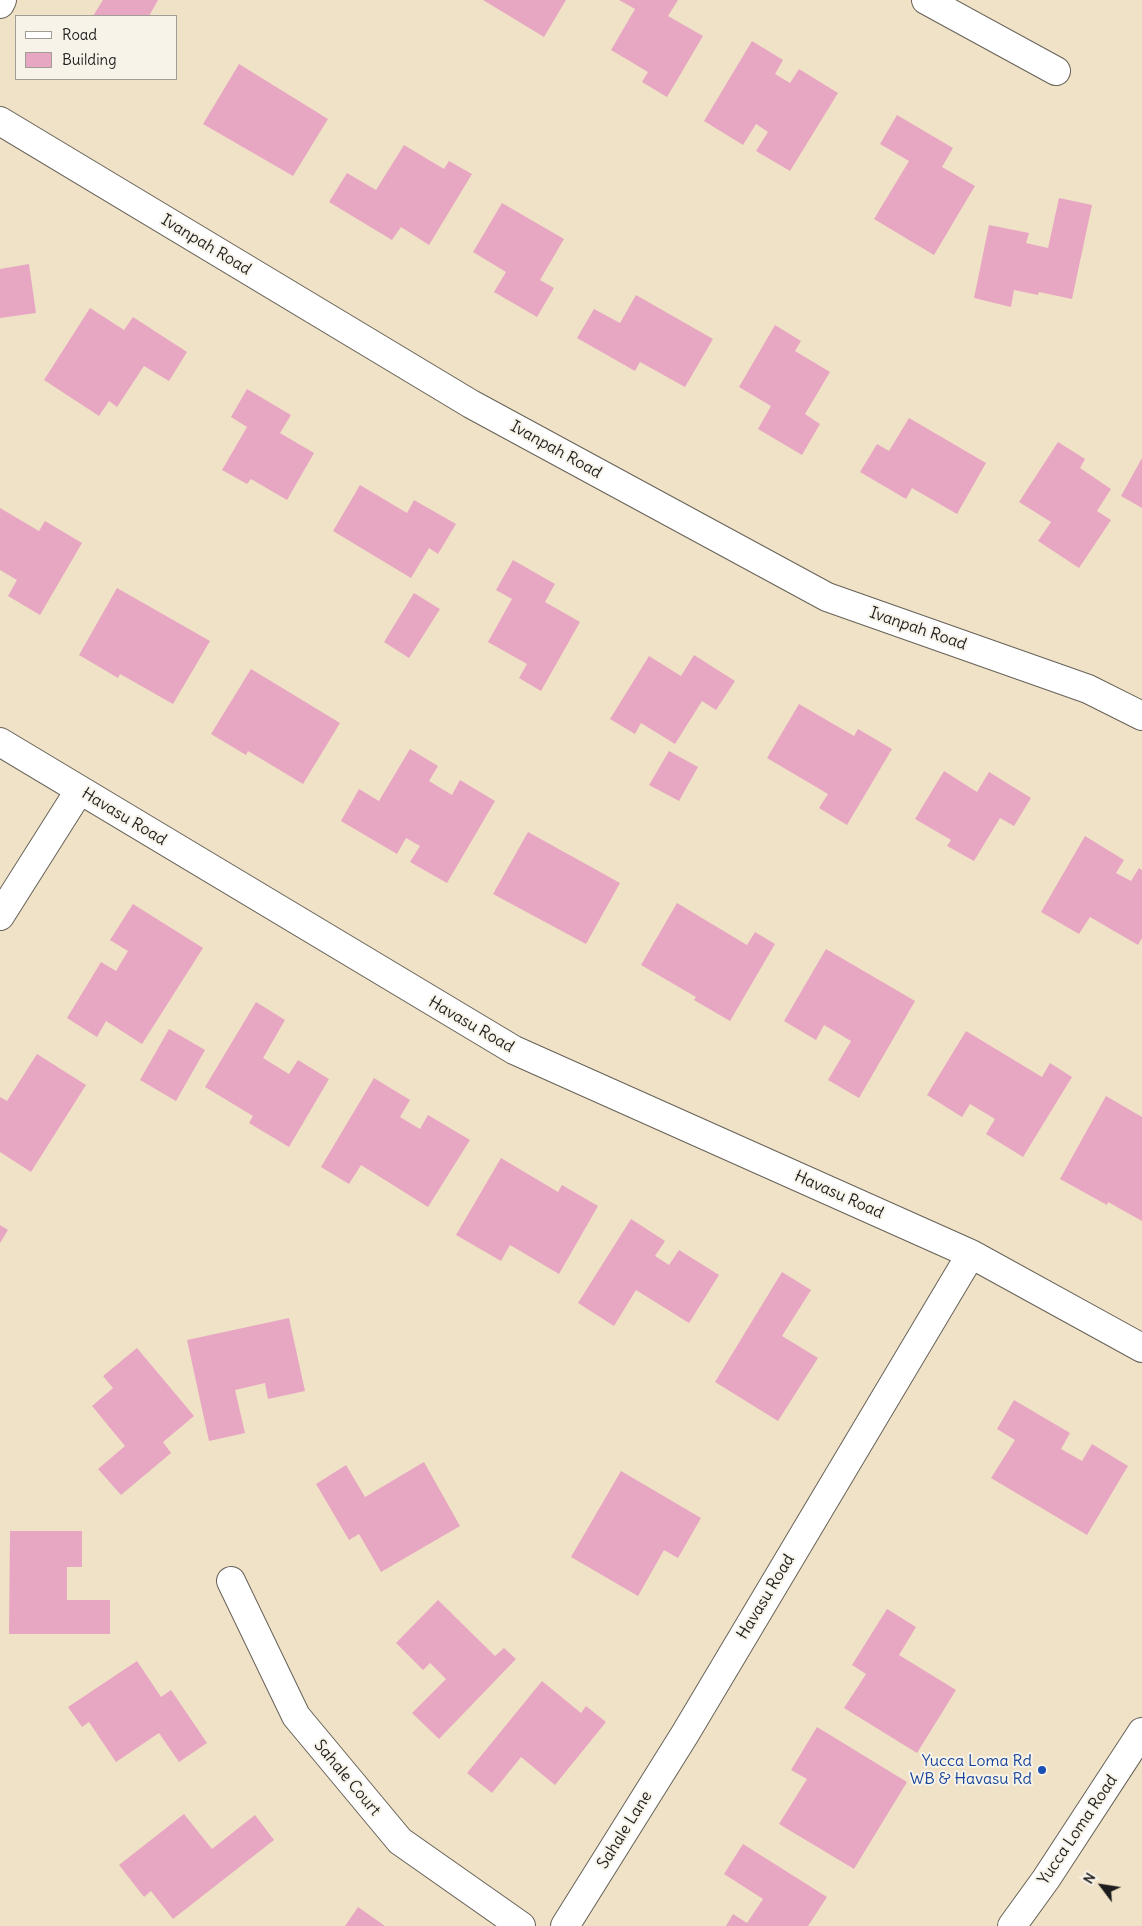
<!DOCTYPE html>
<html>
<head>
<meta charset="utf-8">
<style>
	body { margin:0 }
	#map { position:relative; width:1142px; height:1926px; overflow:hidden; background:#f0e2c6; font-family:Delius,sans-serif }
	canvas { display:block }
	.legend { position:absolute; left:15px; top:15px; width:162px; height:65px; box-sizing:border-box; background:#f7f3e8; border:1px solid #9f9d96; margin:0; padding:6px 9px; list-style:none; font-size:15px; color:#1c1c1c }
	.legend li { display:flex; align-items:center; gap:10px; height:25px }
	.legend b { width:25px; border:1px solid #9f9d96 }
	.north { position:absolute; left:1077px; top:1861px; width:50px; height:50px; -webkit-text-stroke:4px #f7f3e8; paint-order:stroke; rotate:301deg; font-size:14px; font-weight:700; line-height:20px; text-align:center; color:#1c1c1c }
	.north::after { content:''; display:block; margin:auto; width:18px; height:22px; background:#1c1c1c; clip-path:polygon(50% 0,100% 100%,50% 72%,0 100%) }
</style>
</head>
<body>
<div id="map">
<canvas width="1142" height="1926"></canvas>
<ul class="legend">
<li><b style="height:6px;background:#fff"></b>Road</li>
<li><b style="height:14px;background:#e7a7c3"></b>Building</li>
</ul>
<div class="north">N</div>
</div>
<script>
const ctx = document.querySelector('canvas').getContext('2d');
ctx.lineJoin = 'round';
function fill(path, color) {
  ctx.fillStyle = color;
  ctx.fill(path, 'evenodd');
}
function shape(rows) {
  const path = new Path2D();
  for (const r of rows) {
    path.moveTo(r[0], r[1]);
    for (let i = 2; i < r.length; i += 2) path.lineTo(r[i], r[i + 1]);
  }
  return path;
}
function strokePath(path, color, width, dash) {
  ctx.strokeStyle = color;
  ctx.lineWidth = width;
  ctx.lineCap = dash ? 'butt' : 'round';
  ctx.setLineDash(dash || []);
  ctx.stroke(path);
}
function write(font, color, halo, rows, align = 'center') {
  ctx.font = font + ' Delius,sans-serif';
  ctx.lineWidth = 4;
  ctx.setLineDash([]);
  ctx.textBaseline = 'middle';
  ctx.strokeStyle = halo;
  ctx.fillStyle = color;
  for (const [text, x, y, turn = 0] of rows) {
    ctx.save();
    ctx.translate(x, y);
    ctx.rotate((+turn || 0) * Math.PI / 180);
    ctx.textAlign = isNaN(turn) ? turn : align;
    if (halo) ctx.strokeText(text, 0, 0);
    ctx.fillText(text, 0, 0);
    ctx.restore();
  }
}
fill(shape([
	[103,0,158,0,149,16,93,16],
	[483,0,566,0,544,37],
	[619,0,678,0,668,16,703,36,667,97,642,82,648,72,611,50,635,9],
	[752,41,783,60,775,74,790,83,799,69,838,93,790,171,756,151,768,132,756,124,743,145,704,121],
	[239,64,328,119,293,176,203,124],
	[897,115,953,148,942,167,975,186,934,255,874,219,909,161,880,144],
	[404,145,444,169,449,161,472,174,429,245,401,227,392,240,329,202,347,173,376,190],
	[1059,198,1092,205,1072,299,1039,292,1038,295,1014,290,1011,307,974,298,989,225,1029,233,1026,243,1048,248],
	[502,203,564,239,540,280,554,288,537,317,494,292,506,272,473,252],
	[29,264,36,313,0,318,0,269],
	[636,295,713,339,685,387,640,362,635,371,577,338,594,309,620,323],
	[90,308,124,330,133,317,187,352,169,381,144,366,117,407,109,401,99,416,44,380],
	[775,325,801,341,795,351,830,372,805,414,820,424,802,455,758,429,771,406,739,387],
	[247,389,291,415,280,433,314,453,287,500,251,479,247,484,222,470,247,427,231,417],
	[909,418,986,463,957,514,912,488,906,499,860,472,877,444,889,451],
	[1058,442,1085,459,1080,468,1111,489,1097,511,1111,520,1079,568,1038,541,1051,522,1019,502],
	[1142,458,1142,508,1121,496],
	[360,485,407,513,414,500,456,524,438,554,429,548,411,578,333,531],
	[0,508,39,531,45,521,82,543,40,615,8,596,17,580,0,570],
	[513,560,555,584,545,602,580,622,541,691,519,678,527,664,488,642,512,599,496,590],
	[117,588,210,641,173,704,120,674,118,678,79,655],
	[414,593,440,609,409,658,384,642],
	[694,655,735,681,716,710,702,701,675,744,641,723,635,734,610,719,649,656,681,676],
	[251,669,340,723,303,784,248,751,246,755,211,734],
	[799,704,854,736,858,729,892,749,847,825,819,808,828,794,767,758],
	[410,749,438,766,429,781,452,795,460,780,495,801,447,883,410,862,420,846,406,838,397,854,341,821,359,789,379,801],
	[669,751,698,767,679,801,649,785],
	[944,771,977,792,989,772,1031,798,1014,826,1000,818,974,861,947,846,951,840,915,819],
	[528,832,620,883,586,944,493,894],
	[1085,836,1124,860,1116,873,1131,881,1139,868,1142,870,1142,938,1138,945,1090,917,1079,934,1041,912],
	[677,903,747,945,755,932,775,944,730,1021,694,1000,696,997,641,965],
	[133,904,203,948,142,1044,106,1021,97,1037,67,1018,101,962,116,971,128,951,110,940],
	[826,949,915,1001,859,1098,828,1080,851,1041,824,1025,816,1040,784,1021],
	[256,1002,285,1020,263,1058,289,1074,298,1060,329,1079,289,1147,249,1123,253,1116,205,1087],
	[169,1029,205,1050,176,1101,140,1080],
	[966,1031,1042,1077,1050,1063,1072,1077,1023,1157,986,1134,995,1119,970,1104,962,1117,927,1095],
	[37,1054,86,1085,31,1172,0,1152,0,1097,7,1101],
	[374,1078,410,1100,400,1117,420,1129,428,1115,470,1140,428,1207,361,1165,349,1184,321,1167],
	[1106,1096,1142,1117,1142,1221,1108,1202,1107,1205,1060,1179],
	[501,1158,558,1192,562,1185,598,1206,559,1274,510,1245,501,1261,456,1235],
	[631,1219,665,1241,655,1256,669,1265,679,1250,719,1275,689,1323,636,1290,614,1326,578,1303],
	[0,1225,8,1230,0,1243],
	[782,1272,811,1290,782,1336,818,1358,778,1421,715,1382],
	[289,1318,305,1391,268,1399,265,1383,235,1390,245,1433,209,1441,187,1340],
	[137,1348,194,1416,163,1442,171,1453,121,1495,98,1469,125,1446,92,1406,113,1388,103,1376],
	[1014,1400,1070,1433,1061,1449,1082,1461,1092,1444,1128,1466,1087,1535,991,1478,1015,1440,997,1429],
	[424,1462,460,1526,381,1572,359,1534,349,1540,316,1484,346,1465,365,1497],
	[621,1471,701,1518,678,1558,664,1550,638,1596,571,1557],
	[10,1531,82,1531,82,1567,67,1567,67,1600,110,1600,110,1634,9,1634],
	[438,1600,495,1656,504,1648,516,1659,439,1739,412,1713,446,1679,430,1663,423,1670,396,1643],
	[887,1609,916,1627,899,1655,956,1690,917,1753,844,1708,866,1674,852,1665],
	[137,1661,161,1697,171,1690,207,1743,179,1762,159,1733,116,1762,89,1722,82,1727,68,1707],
	[542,1681,581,1713,586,1706,606,1722,555,1785,521,1757,492,1793,467,1773],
	[817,1727,907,1782,854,1869,779,1824,807,1779,791,1770],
	[184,1814,212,1849,255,1815,274,1840,173,1919,151,1891,144,1897,119,1865],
	[743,1844,827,1897,808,1926,726,1926,733,1914,747,1923,763,1899,724,1874],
	[358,1907,385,1926,345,1926]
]), '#e7a7c3');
const minor = shape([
	[926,0,1056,71],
	[0,4,2,0],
	[0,121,471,404,827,597,1088,689,1142,716],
	[0,742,514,1050,971,1254,1142,1348],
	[0,916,79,791],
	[231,1581,296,1716,400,1841,521,1926],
	[565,1926,685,1734,971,1254]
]);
const major = shape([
	[1012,1926,1046,1879,1142,1732]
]);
strokePath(minor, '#666158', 30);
strokePath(major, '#666158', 30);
strokePath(minor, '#fff', 28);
strokePath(major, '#fff', 28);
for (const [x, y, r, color] of [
	[1042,1770,5,"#1a4fb4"]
]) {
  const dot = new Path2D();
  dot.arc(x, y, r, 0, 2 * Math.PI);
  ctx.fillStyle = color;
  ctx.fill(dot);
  strokePath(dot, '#f7f3e8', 2);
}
write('16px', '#1c1c1c', '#f7f3e8', [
	["Ivanpah Road",206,245,31],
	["Ivanpah Road",556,450,29],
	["Ivanpah Road",918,629,19],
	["Havasu Road",124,817,31],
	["Havasu Road",471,1025,30],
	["Havasu Road",839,1195,24],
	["Havasu Road",766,1597,-59],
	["Sahale Court",347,1778,50],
	["Sahale Lane",625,1830,-58],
	["Yucca Loma Road",1078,1830,-56]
]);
write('16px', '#164399', '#f7f3e8', [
	["Yucca Loma Rd",1032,1761],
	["WB & Havasu Rd",1032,1779]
], 'right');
</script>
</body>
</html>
